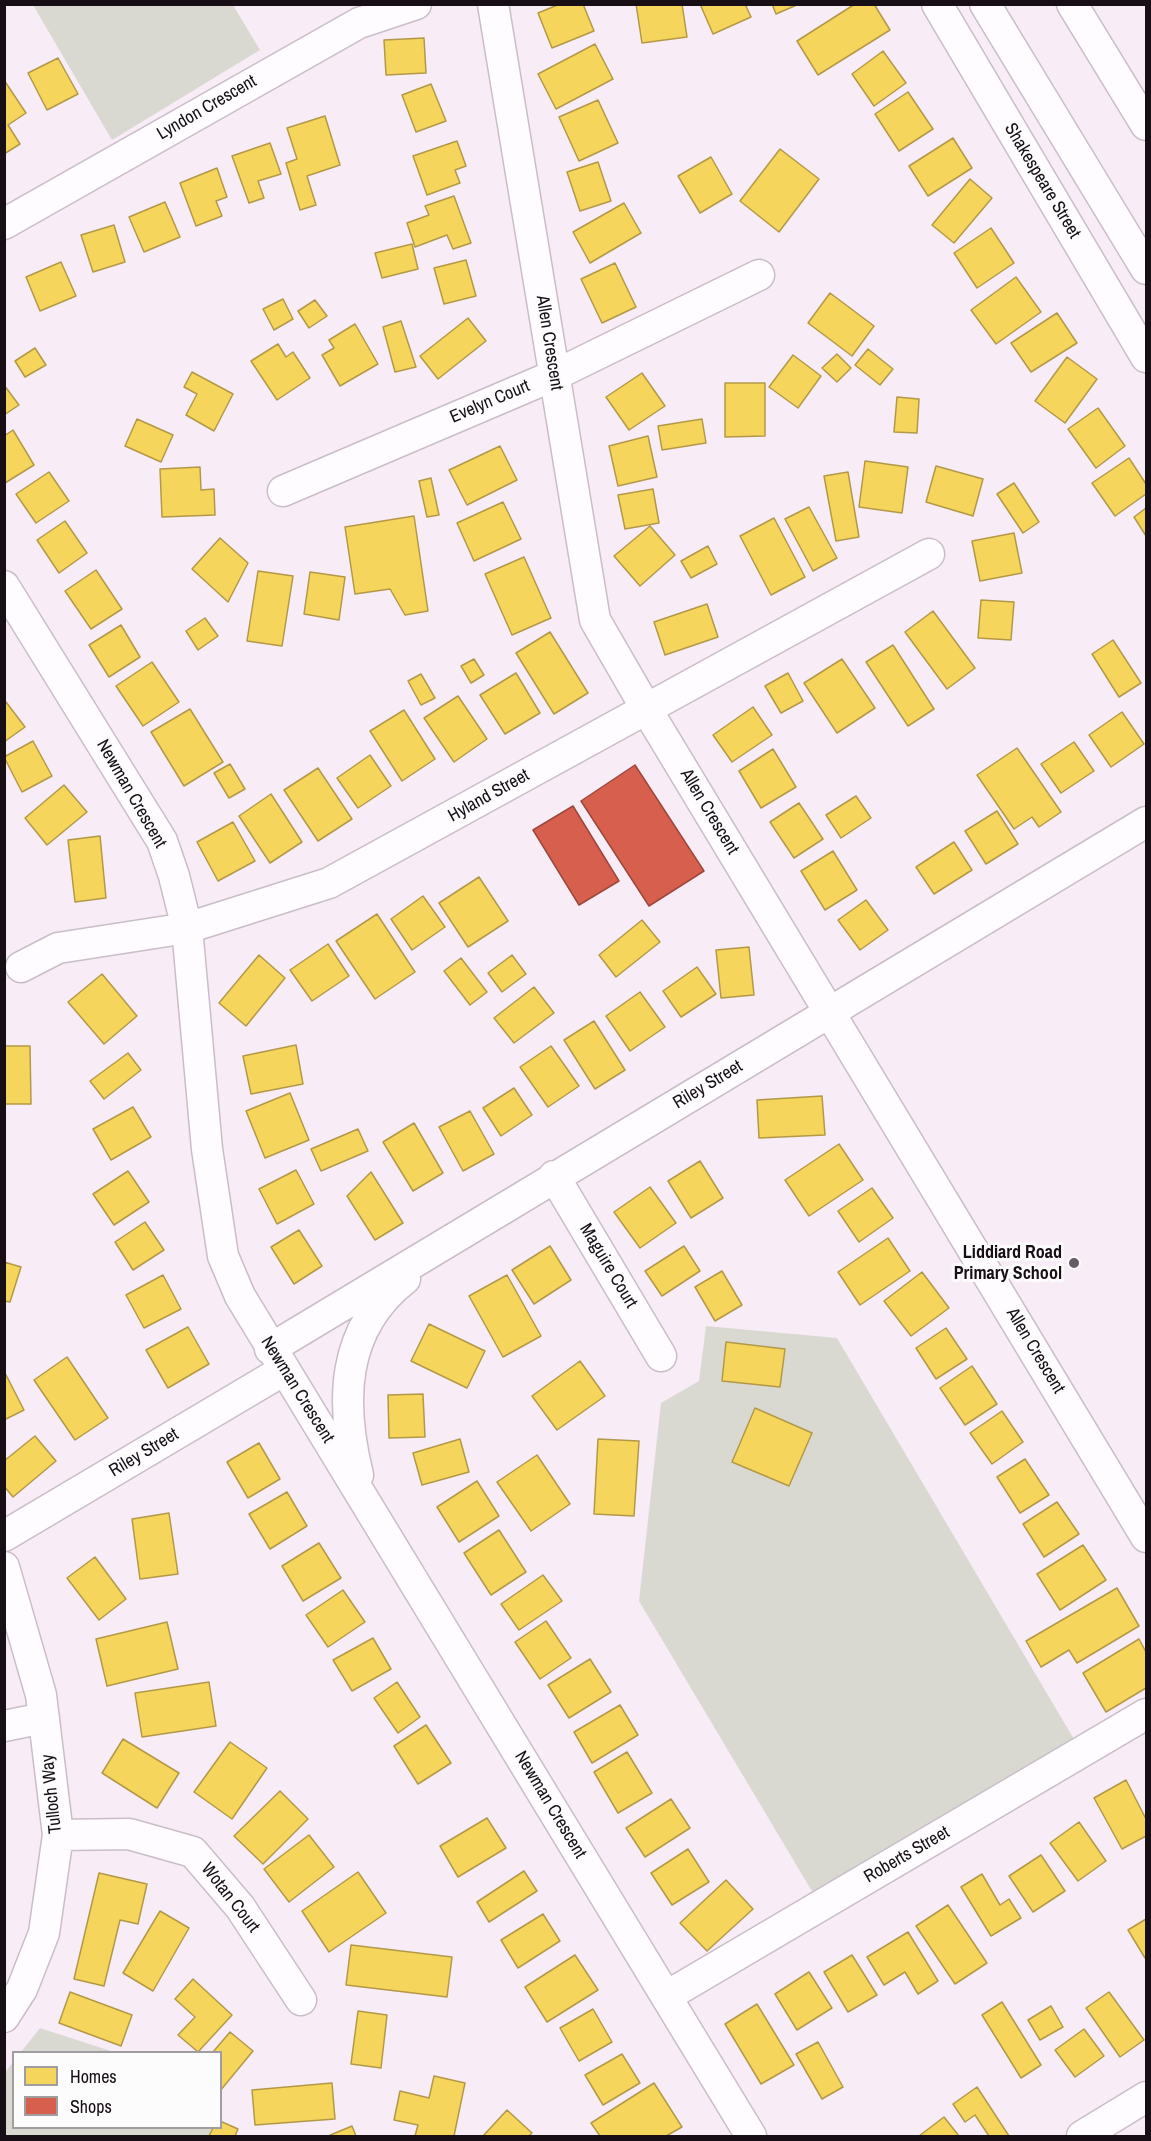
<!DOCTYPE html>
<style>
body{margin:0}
#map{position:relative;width:1151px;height:2141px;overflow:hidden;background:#f8ecf7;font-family:"Archivo Narrow",sans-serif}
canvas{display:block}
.frame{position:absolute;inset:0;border:6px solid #170e16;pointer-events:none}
.legend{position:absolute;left:12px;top:2051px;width:210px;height:78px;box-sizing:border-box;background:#fcfcfc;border:2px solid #a09da0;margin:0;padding:8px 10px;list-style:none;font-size:18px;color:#170e16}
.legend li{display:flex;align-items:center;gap:12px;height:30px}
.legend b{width:30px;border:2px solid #a09da0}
</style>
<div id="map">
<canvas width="1151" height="2141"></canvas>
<div class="frame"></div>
<ul class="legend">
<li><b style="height:16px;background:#f6d55c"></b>Homes</li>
<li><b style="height:16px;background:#d6604d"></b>Shops</li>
</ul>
</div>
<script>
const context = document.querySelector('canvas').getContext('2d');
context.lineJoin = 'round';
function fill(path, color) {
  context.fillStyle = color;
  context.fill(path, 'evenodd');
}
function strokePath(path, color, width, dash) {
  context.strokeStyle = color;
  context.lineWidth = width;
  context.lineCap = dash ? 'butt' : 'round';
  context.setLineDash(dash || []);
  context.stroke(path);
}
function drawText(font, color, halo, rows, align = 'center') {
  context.font = font + ' "Archivo Narrow",sans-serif';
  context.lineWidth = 6;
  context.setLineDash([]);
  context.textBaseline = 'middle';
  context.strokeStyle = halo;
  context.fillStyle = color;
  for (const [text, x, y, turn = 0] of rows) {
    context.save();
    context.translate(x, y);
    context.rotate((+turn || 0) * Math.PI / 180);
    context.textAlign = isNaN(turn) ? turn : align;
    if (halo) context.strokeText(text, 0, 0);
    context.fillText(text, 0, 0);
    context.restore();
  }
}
fill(new Path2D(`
 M 33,5 L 233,5 L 260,50 L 112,140 Z
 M 706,1326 L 837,1338 L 1075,1741 L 813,1893 L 639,1601 L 661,1403 L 699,1381 Z
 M 40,2028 L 114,2052 L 21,2052 Z
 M 13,2062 L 14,2128 L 210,2128 L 216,2136 L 5,2136 L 4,2074 Z`), '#d9d9d2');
const homes = new Path2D(`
 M 560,4 L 583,4 L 594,31 L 552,48 L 538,13 Z
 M 636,4 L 682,4 L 687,37 L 642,43 Z
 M 700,4 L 745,4 L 751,17 L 713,34 Z
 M 772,4 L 799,4 L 776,14 Z
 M 855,4 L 874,4 L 890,30 L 818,75 L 797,41 Z
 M 424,38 L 426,73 L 386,75 L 384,40 Z
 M 595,44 L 613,79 L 556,109 L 538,74 Z
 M 883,51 L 906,83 L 874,106 L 852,74 Z
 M 58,58 L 78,94 L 47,110 L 28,73 Z
 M 4,80 L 26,113 L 8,125 L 20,144 L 4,154 Z
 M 431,84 L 446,121 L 416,132 L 402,95 Z
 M 908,92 L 933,129 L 899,151 L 875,114 Z
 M 598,100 L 618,143 L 579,161 L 559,117 Z
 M 325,116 L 340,165 L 307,176 L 316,205 L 300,210 L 286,163 L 297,159 L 287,128 Z
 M 953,138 L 972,168 L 928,196 L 909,166 Z
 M 457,141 L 466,166 L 455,170 L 460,183 L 427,195 L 413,156 Z
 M 270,143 L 281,174 L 258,181 L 264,198 L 249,203 L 232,156 Z
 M 780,149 L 819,179 L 779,232 L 740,201 Z
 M 711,157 L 732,194 L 700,213 L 678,176 Z
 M 598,162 L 611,201 L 580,211 L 567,172 Z
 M 217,168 L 227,197 L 216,201 L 222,216 L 196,226 L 180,183 Z
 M 970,179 L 992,198 L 954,243 L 932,225 Z
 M 454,196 L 471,243 L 453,249 L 447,235 L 415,247 L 407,223 L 429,215 L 425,206 Z
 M 165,202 L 180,237 L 144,252 L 129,217 Z
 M 624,203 L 641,233 L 590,263 L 573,232 Z
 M 114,225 L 125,262 L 93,272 L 81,235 Z
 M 991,228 L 1014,263 L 977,288 L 954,253 Z
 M 412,244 L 418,269 L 382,278 L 375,253 Z
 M 466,260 L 476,296 L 444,304 L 434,268 Z
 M 61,262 L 76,296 L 40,311 L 26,277 Z
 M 615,263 L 636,307 L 602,323 L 581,279 Z
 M 1016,277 L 1041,312 L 996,344 L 971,310 Z
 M 830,293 L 874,326 L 852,356 L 808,323 Z
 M 283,299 L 293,319 L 274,330 L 263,309 Z
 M 315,300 L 327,316 L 309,328 L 298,311 Z
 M 1057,313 L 1077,343 L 1031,372 L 1011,343 Z
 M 468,318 L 486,341 L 438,379 L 420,356 Z
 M 401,321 L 416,367 L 395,372 L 383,327 Z
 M 355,324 L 378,364 L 340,386 L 322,355 L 334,348 L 329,340 Z
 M 278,344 L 286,357 L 293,352 L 310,378 L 277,400 L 251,361 Z
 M 35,348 L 46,365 L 25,377 L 15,361 Z
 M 868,349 L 893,369 L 880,385 L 855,365 Z
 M 837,354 L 851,368 L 837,382 L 822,368 Z
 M 793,355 L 821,376 L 798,408 L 769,387 Z
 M 1067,357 L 1097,379 L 1065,423 L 1035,401 Z
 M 192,372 L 233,394 L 214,431 L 186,415 L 197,394 L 184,387 Z
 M 642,373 L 665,406 L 629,430 L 606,397 Z
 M 725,383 L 765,383 L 765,436 L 725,437 Z
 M 4,385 L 19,405 L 4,415 Z
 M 897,397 L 919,399 L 917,433 L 894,432 Z
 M 1098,408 L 1125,446 L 1096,468 L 1068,429 Z
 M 137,419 L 173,435 L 161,462 L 125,446 Z
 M 702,419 L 706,443 L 662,450 L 658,426 Z
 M 13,430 L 34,465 L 5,483 L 4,436 Z
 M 648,436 L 657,477 L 618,486 L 609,446 Z
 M 500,446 L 517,480 L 467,505 L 449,470 Z
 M 1129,458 L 1146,484 L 1146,494 L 1115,516 L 1092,483 Z
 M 865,461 L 908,467 L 902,513 L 859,507 Z
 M 936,466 L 983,479 L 973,516 L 926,502 Z
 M 200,467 L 201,490 L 214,489 L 215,515 L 162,517 L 160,469 Z
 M 49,472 L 69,501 L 36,523 L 16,494 Z
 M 848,472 L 859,537 L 836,541 L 824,476 Z
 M 431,478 L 439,515 L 427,517 L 419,481 Z
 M 1014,483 L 1039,522 L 1023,533 L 997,494 Z
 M 653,489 L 659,523 L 625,529 L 618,495 Z
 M 503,502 L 521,539 L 474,561 L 457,523 Z
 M 809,507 L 837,558 L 813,571 L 785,519 Z
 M 1146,508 L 1146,536 L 1134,517 Z
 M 414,516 L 428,611 L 405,615 L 390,589 L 355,594 L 345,527 Z
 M 774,518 L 805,577 L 771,595 L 740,536 Z
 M 65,521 L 87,553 L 59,573 L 37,540 Z
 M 650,526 L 675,555 L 640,586 L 614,556 Z
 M 1014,533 L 1022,573 L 980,581 L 972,541 Z
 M 220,538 L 248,563 L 228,602 L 192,569 Z
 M 708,546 L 717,564 L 691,578 L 681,561 Z
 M 524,557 L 551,618 L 512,635 L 485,574 Z
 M 96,570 L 122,609 L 91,629 L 65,591 Z
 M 258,571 L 293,576 L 282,646 L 247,641 Z
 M 310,572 L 345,577 L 339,620 L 304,614 Z
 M 981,600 L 1014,602 L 1011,640 L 978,638 Z
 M 707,604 L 718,637 L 665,655 L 654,622 Z
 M 933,611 L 975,668 L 947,689 L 905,632 Z
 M 205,618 L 218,636 L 198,650 L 186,631 Z
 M 121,625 L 140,657 L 109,677 L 89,645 Z
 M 550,632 L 588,693 L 554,714 L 516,653 Z
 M 1113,640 L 1141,683 L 1119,697 L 1092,654 Z
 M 893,645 L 934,709 L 908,726 L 866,662 Z
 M 474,659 L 484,675 L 471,683 L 461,666 Z
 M 842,659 L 875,708 L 837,733 L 804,683 Z
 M 152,662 L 179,702 L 143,726 L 116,686 Z
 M 516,673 L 540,713 L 505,734 L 480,695 Z
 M 788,673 L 803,701 L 781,713 L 765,686 Z
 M 421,674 L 435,698 L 421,705 L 408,681 Z
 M 458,696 L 487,739 L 454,762 L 424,718 Z
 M 6,702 L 25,727 L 4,742 L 4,704 Z
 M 753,707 L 772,735 L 732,762 L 713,735 Z
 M 190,709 L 223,762 L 184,786 L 151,732 Z
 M 404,710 L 435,759 L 402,781 L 370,731 Z
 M 1122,712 L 1144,744 L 1111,767 L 1089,735 Z
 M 33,741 L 52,776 L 22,792 L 4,757 Z
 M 1074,742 L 1094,771 L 1061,793 L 1041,764 Z
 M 1017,748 L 1061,812 L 1039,827 L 1032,817 L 1014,829 L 977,775 Z
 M 773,749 L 796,787 L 761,808 L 739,771 Z
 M 370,755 L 391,786 L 358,808 L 337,778 Z
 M 230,764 L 245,789 L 229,798 L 214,773 Z
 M 318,768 L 352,819 L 318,841 L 284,790 Z
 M 64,785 L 87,812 L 47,845 L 25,818 Z
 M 271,794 L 302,842 L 270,863 L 239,816 Z
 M 856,796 L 871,818 L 841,838 L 826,815 Z
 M 799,803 L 823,839 L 794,858 L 770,822 Z
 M 997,811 L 1018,844 L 986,864 L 965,831 Z
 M 233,822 L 255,861 L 218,881 L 197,842 Z
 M 100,836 L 106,898 L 75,902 L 68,840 Z
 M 954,842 L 972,870 L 934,894 L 916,867 Z
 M 833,851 L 857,890 L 825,910 L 801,871 Z
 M 479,877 L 508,921 L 468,947 L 439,903 Z
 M 423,896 L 445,927 L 412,950 L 391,919 Z
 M 866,900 L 888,930 L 860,950 L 838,920 Z
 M 377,914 L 415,972 L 375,999 L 336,941 Z
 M 642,920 L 660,942 L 616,977 L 599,955 Z
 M 328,944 L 349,976 L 312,1001 L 290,970 Z
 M 749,947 L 754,995 L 721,998 L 716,950 Z
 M 259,955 L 285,978 L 246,1026 L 219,1003 Z
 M 512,955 L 526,974 L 502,992 L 488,973 Z
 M 461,958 L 487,992 L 470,1005 L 444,971 Z
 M 697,967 L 716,994 L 681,1017 L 663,991 Z
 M 102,974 L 137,1016 L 104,1044 L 68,1002 Z
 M 534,987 L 554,1013 L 514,1043 L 494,1018 Z
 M 640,992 L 665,1027 L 630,1051 L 606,1016 Z
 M 594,1021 L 625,1070 L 595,1089 L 564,1040 Z
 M 296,1045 L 303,1084 L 251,1094 L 243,1056 Z
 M 4,1046 L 30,1046 L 31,1104 L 4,1104 Z
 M 551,1046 L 579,1086 L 548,1107 L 520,1067 Z
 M 128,1053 L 141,1070 L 104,1099 L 90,1081 Z
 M 514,1088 L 532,1115 L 501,1136 L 483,1108 Z
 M 290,1093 L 309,1140 L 265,1158 L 246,1111 Z
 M 822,1096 L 825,1135 L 759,1138 L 757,1100 Z
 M 133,1107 L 151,1137 L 111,1160 L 93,1129 Z
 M 470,1111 L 494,1154 L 463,1171 L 439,1127 Z
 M 414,1123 L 443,1173 L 413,1191 L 383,1142 Z
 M 358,1129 L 368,1151 L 321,1171 L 311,1149 Z
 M 839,1144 L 863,1180 L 809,1216 L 785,1180 Z
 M 700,1161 L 723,1198 L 691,1218 L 668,1181 Z
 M 296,1170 L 314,1204 L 277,1224 L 259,1189 Z
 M 128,1171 L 149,1202 L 114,1225 L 93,1194 Z
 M 371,1172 L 403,1223 L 375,1240 L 347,1196 Z
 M 650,1187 L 676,1223 L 640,1248 L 614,1212 Z
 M 872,1188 L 893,1218 L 859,1242 L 838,1211 Z
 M 145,1222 L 164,1250 L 133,1270 L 115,1242 Z
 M 299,1230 L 322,1266 L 294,1284 L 271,1247 Z
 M 888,1238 L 910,1271 L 860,1305 L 838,1272 Z
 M 550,1246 L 571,1280 L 534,1304 L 512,1270 Z
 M 684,1246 L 700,1271 L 662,1296 L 645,1271 Z
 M 4,1262 L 21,1267 L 10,1302 L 4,1301 Z
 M 722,1271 L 742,1305 L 715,1321 L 695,1287 Z
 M 922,1272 L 949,1308 L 911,1336 L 884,1301 Z
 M 163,1275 L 181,1309 L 144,1328 L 126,1295 Z
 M 507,1275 L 541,1336 L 503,1357 L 469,1296 Z
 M 429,1324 L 485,1351 L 467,1388 L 411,1361 Z
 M 188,1327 L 209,1364 L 168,1388 L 146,1350 Z
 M 946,1328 L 967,1359 L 936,1379 L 916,1348 Z
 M 726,1342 L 785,1349 L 780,1387 L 722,1381 Z
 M 67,1357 L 108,1418 L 75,1440 L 34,1380 Z
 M 580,1361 L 605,1396 L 557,1430 L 532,1396 Z
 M 972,1366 L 997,1404 L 965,1425 L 940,1388 Z
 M 4,1371 L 24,1410 L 4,1420 Z
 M 423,1394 L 425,1437 L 389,1438 L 388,1395 Z
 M 755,1408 L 812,1433 L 789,1486 L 732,1462 Z
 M 1002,1411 L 1023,1442 L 992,1464 L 970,1433 Z
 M 35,1436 L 56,1461 L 13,1497 L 4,1486 L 4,1461 Z
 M 460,1439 L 469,1472 L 422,1485 L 413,1453 Z
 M 598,1439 L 639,1441 L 634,1516 L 594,1514 Z
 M 259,1443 L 280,1479 L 248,1498 L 227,1462 Z
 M 537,1455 L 570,1504 L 531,1531 L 497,1482 Z
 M 1025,1459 L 1049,1495 L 1020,1513 L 997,1477 Z
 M 477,1481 L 499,1516 L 459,1542 L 437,1507 Z
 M 287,1492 L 307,1526 L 270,1549 L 249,1514 Z
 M 1057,1502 L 1079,1534 L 1044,1557 L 1023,1524 Z
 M 169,1513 L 178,1574 L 140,1579 L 132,1519 Z
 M 499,1530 L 526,1572 L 491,1595 L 464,1553 Z
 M 319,1543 L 341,1578 L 303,1601 L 282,1566 Z
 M 1083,1545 L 1106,1580 L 1060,1610 L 1037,1574 Z
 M 95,1557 L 126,1599 L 99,1620 L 67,1578 Z
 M 543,1575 L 562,1601 L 519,1630 L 501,1604 Z
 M 1117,1588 L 1139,1626 L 1077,1663 L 1069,1650 L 1041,1667 L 1026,1641 Z
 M 343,1590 L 365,1622 L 328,1647 L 306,1615 Z
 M 546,1621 L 571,1658 L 540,1679 L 515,1642 Z
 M 167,1622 L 178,1669 L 107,1686 L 96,1639 Z
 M 373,1638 L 391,1669 L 352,1691 L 333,1660 Z
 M 1139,1639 L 1146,1652 L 1146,1688 L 1106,1712 L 1083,1673 Z
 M 590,1659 L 611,1692 L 569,1718 L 548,1685 Z
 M 209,1682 L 216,1726 L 142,1737 L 135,1693 Z
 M 397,1682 L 420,1717 L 398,1733 L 374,1698 Z
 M 620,1705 L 638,1735 L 592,1763 L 574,1732 Z
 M 426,1725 L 451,1763 L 418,1784 L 394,1746 Z
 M 123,1739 L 179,1773 L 157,1808 L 102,1773 Z
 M 230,1742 L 267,1768 L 232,1819 L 194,1792 Z
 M 627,1752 L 652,1793 L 618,1813 L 594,1772 Z
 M 1126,1780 L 1146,1819 L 1146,1836 L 1122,1849 L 1094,1798 Z
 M 280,1791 L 308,1819 L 263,1864 L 234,1836 Z
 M 671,1799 L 690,1828 L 645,1857 L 626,1828 Z
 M 487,1818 L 506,1848 L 458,1877 L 440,1846 Z
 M 1079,1822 L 1106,1861 L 1078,1881 L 1050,1843 Z
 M 309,1835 L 334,1867 L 289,1902 L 264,1869 Z
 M 688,1849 L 709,1882 L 672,1905 L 651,1873 Z
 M 1041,1855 L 1065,1891 L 1033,1912 L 1009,1876 Z
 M 524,1871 L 537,1891 L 489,1922 L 477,1902 Z
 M 358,1872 L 386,1913 L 329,1952 L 302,1911 Z
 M 99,1873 L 147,1884 L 138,1924 L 120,1920 L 104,1986 L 74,1979 Z
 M 982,1874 L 1000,1905 L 1009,1899 L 1021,1918 L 991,1936 L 961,1887 Z
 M 726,1880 L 753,1909 L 707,1951 L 680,1923 Z
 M 948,1905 L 987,1963 L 955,1984 L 916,1926 Z
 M 160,1911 L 189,1928 L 153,1991 L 123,1973 Z
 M 543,1914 L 560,1941 L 518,1968 L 501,1940 Z
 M 1146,1919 L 1146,1957 L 1145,1958 L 1128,1930 Z
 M 908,1932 L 938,1981 L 918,1994 L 905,1972 L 884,1985 L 867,1957 Z
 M 351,1945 L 452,1957 L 447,1997 L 346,1985 Z
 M 575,1955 L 598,1990 L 547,2022 L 525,1987 Z
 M 852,1955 L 877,1995 L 848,2012 L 824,1972 Z
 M 809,1972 L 832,2008 L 797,2030 L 775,1994 Z
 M 193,1979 L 232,2015 L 198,2052 L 178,2035 L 195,2017 L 175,1999 Z
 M 70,1992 L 132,2015 L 121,2046 L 59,2023 Z
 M 1109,1992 L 1144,2040 L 1120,2057 L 1086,2008 Z
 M 1002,2002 L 1041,2065 L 1021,2078 L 982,2015 Z
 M 757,2004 L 794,2065 L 761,2084 L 725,2024 Z
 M 1051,2006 L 1063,2027 L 1040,2040 L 1028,2020 Z
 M 593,2009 L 612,2042 L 579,2061 L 560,2028 Z
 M 358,2011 L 387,2015 L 381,2068 L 351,2064 Z
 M 1084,2029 L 1104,2056 L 1075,2077 L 1055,2050 Z
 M 230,2032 L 253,2051 L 220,2091 L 220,2052 L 213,2052 Z
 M 818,2042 L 843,2087 L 822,2099 L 796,2054 Z
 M 622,2054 L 640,2083 L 603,2105 L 585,2075 Z
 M 434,2076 L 465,2083 L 454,2136 L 415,2136 L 418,2125 L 394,2120 L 400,2091 L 429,2098 Z
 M 332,2083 L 335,2119 L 255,2125 L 252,2090 Z
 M 654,2083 L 682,2127 L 666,2136 L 600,2136 L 591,2123 Z
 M 977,2087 L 1009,2136 L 989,2136 L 975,2115 L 965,2122 L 953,2104 Z
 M 507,2110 L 532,2133 L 529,2136 L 483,2136 Z
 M 944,2117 L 959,2136 L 919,2136 Z
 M 220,2121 L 238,2129 L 235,2136 L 209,2136 L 213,2128 L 220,2128 Z
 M 352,2126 L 356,2136 L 328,2136 Z`);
fill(homes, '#f6d55c');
strokePath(homes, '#b39947', 1.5);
const shops = new Path2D(`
 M 635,765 L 704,871 L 649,906 L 581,801 Z
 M 573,806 L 619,881 L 579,905 L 533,830 Z`);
fill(shops, '#d6604d');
strokePath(shops, '#9d473c', 1.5);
const minor = new Path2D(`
 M 493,4 L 595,620 L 647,710 L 1146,1537
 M 937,4 L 1146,357
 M 985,4 L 1146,269
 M 1072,4 L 1146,125
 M 4,224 L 359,23 L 416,4
 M 283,491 L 555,375 L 759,275
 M 4,586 L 162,841 L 174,876 L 187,928 L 207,1149 L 223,1256 L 240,1296 L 751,2136
 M 21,967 L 58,948 L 187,928 L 329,883 L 929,554
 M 554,1176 L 661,1356
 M 270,1349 L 1146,822
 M 358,1475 C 340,1402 341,1329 405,1279
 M 4,1536 L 284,1370
 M 4,1567 L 41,1695 L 58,1835 L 44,1933 L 22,1989 L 4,2017
 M 4,1726 L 44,1718
 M 58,1835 L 129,1834 L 193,1852 L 240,1907 L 301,2000
 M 667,1996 L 1146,1714
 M 1082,2136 L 1146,2097`);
strokePath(minor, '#c9bec8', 33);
strokePath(minor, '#fefcfe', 30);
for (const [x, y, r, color] of [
 [1074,1263,6,"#665c65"]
]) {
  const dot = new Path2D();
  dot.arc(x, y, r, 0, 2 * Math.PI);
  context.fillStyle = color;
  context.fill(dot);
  strokePath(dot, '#fcfcfc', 2);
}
drawText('18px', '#170e16', '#fcfcfc', [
 ["Lyndon Crescent",207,108,-30],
 ["Shakespeare Street",1042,181,59],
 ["Allen Crescent",549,343,81],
 ["Evelyn Court",490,402,-23],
 ["Newman Crescent",131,794,60],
 ["Hyland Street",489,796,-29],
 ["Allen Crescent",709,812,59],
 ["Riley Street",708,1085,-31],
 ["Maguire Court",608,1266,59],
 ["Allen Crescent",1035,1351,59],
 ["Newman Crescent",297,1390,58],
 ["Riley Street",144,1453,-31],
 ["Tulloch Way",52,1794,-96],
 ["Newman Crescent",550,1805,59],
 ["Roberts Street",907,1855,-30],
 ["Wotan Court",230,1898,52]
]);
drawText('bold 18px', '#170e16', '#fcfcfc', [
 ["Liddiard Road",1062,1253],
 ["Primary School",1062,1274]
], 'right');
</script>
